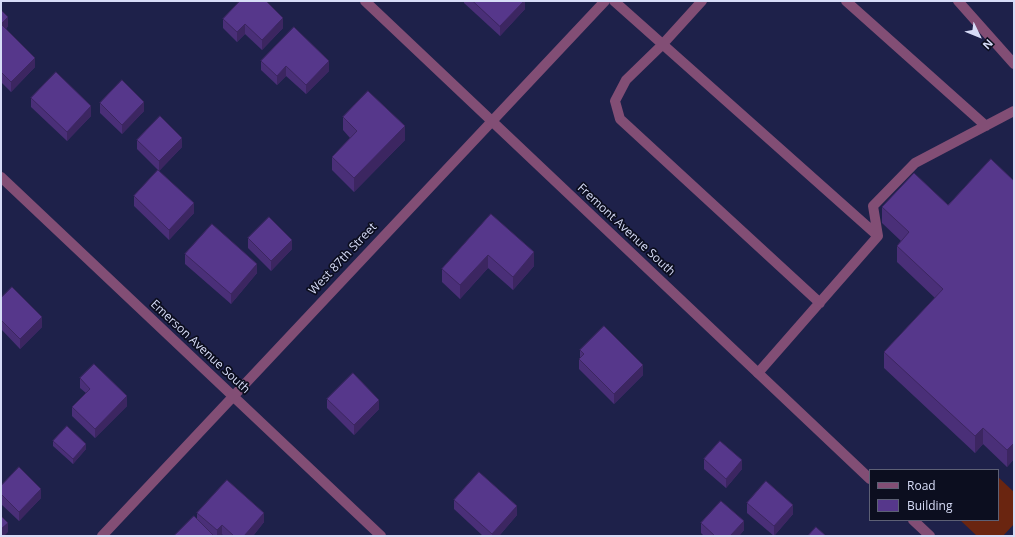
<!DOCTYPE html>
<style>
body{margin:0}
#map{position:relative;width:1015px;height:537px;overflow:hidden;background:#1e214a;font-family:"Open Sans",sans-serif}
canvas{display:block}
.frame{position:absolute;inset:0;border:2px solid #d7dcf7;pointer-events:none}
.legend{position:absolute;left:869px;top:469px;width:130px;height:52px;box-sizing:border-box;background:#0c0e1f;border:1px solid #5d6075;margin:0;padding:5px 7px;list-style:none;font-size:12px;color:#d7dcf7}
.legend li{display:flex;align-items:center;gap:8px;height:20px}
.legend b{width:20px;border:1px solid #5d6075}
.north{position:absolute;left:959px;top:16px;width:40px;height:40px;-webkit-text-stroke:3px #0c0e1f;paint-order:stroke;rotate:133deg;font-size:11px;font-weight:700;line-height:16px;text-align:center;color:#d7dcf7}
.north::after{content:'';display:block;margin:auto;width:14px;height:18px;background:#d7dcf7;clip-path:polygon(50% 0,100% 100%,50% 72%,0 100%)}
</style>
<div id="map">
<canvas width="1015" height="537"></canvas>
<div class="frame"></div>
<ul class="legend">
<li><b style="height:5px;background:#824e75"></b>Road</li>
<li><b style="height:11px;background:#56378b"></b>Building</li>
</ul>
<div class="north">N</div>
</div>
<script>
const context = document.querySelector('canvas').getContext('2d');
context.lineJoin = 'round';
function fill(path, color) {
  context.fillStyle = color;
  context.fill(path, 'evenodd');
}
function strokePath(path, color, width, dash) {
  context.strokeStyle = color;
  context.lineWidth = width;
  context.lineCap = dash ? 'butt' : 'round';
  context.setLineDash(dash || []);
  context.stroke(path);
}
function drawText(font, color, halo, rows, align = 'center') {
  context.font = font + ' "Open Sans",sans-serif';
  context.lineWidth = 3.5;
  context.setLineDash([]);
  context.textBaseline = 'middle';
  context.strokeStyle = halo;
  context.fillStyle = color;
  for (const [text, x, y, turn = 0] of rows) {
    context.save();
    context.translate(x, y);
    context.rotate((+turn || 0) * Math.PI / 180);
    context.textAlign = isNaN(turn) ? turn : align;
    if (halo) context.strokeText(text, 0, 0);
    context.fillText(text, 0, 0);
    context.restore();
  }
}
fill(new Path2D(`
 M 998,477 L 1014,492 L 1014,524 L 1003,536 L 977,536 L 960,520 L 998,520 Z`), '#6a2510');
strokePath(new Path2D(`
 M 614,1 L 878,236
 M 702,1 L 662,45 L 626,80 L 615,101 L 620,119 L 820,303
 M 846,1 L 986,126
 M 958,1 L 1014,64
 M 758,373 L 878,236 L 873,206 L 915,163 L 1014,111`), '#824e75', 10);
strokePath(new Path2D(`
 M 365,1 L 870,479
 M 1,177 L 381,536
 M 913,520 L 930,536
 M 102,536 L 605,1`), '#824e75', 10);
fill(new Path2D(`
 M 464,1 L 525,1 L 525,9 L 500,36 L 464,3 Z
 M 1,10 L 8,26 L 6,29 L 35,67 L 11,92 L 1,82 Z
 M 223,19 L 283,28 L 262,50 L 245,34 L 237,42 L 223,28 Z
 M 261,61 L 329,71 L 306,94 L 286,76 L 277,85 L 261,70 Z
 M 31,98 L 91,116 L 67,141 L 31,107 Z
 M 100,103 L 144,111 L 122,134 L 100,113 Z
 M 343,117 L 405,140 L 354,192 L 332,170 L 332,157 L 350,138 L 343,130 Z
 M 137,140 L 182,147 L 159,171 L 194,213 L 169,240 L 134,206 L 134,196 L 158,170 L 137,149 Z
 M 1014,181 L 1014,459 L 1007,467 L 983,444 L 975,453 L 884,368 L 884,352 L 935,298 L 897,262 L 897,246 L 901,241 L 882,223 L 882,207 L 948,205 Z
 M 491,214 L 534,266 L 513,290 L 488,268 L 460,299 L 442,282 L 442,269 Z
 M 248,238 L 292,249 L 271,271 L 248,248 Z
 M 185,254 L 257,273 L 231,304 L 185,264 Z
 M 1,298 L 42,327 L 20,349 L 1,329 Z
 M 580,350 L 643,375 L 614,404 L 579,369 L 579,359 L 580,358 Z
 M 80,378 L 127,406 L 95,438 L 72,416 L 72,407 L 86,393 L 80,388 Z
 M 327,399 L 379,409 L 354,435 L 327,408 Z
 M 53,441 L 86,449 L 73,464 L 53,446 Z
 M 704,459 L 742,469 L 726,488 L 704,469 Z
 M 1,486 L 41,498 L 19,521 L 1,504 Z
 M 454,500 L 517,515 L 499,536 L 483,536 L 454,509 Z
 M 747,503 L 793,514 L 774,536 L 747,513 Z
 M 197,513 L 264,522 L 253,536 L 223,536 L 222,534 L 220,536 L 174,536 L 197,520 Z
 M 701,523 L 744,530 L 739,536 L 704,536 L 701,533 Z`), '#4a2f78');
fill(new Path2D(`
 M 524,1 L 525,1 L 525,9 L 500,36 L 500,26 Z
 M 8,17 L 8,26 L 1,34 L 1,24 Z
 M 283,18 L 283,28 L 262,50 L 262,40 Z
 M 245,24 L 245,34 L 237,42 L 237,32 Z
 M 35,58 L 35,67 L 11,92 L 11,82 Z
 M 329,61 L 329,71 L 306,94 L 306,85 Z
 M 286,66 L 286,76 L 277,85 L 277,76 Z
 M 144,102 L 144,111 L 122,134 L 122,125 Z
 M 91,106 L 91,116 L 67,141 L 67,132 Z
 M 405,126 L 405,140 L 354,192 L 354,178 Z
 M 182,138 L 182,147 L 159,171 L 159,161 Z
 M 194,203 L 194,213 L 169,240 L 169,230 Z
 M 292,240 L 292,249 L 271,271 L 271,261 Z
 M 534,252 L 534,266 L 513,290 L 513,277 Z
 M 488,255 L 488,268 L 460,299 L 460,285 Z
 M 257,264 L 257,273 L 231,304 L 231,294 Z
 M 42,317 L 42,327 L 20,349 L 20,339 Z
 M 643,365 L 643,375 L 614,404 L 614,394 Z
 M 127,396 L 127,406 L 95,438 L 95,429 Z
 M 379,400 L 379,409 L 354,435 L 354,425 Z
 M 983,428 L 983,444 L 975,453 L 975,436 Z
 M 1014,443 L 1014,459 L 1007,467 L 1007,450 Z
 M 86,444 L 86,449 L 73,464 L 73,459 Z
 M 742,460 L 742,469 L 726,488 L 726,479 Z
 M 41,489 L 41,498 L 19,521 L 19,512 Z
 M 793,505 L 793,514 L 774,536 L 774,526 Z
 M 517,506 L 517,515 L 499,536 L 492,536 L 492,534 Z
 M 264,513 L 264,522 L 253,536 L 244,536 Z
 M 744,521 L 744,530 L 739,536 L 730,536 Z
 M 8,523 L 8,532 L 4,536 L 1,536 L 1,529 Z
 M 222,525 L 222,534 L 220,536 L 217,536 L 217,530 Z`), '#3c2661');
const building = new Path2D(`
 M 240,1 L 266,1 L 283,18 L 262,40 L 245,24 L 237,32 L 223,19 Z
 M 473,1 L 524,1 L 500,26 Z
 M 1,10 L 8,17 L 1,24 L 35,58 L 11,82 L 1,72 Z
 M 294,27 L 329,61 L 306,85 L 286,66 L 277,76 L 261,61 Z
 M 56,72 L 91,106 L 67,132 L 31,98 Z
 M 122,80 L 144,102 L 122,125 L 100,103 Z
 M 368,91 L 405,126 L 354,178 L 332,157 L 357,131 L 343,117 Z
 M 160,116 L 182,138 L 159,161 L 137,140 Z
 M 991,159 L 1014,181 L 1014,443 L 1007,450 L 983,428 L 975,436 L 884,352 L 943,289 L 897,246 L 909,232 L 882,207 L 914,173 L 948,205 Z
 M 158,170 L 194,203 L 169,230 L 134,196 Z
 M 491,214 L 534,252 L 513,277 L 488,255 L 460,285 L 442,269 Z
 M 269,217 L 292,240 L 271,261 L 248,238 Z
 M 212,224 L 257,264 L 231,294 L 185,254 Z
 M 12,287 L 42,317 L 20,339 L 1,320 L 1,298 Z
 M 604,326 L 643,365 L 614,394 L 579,359 L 584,354 L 580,350 Z
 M 94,364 L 127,396 L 95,429 L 72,407 L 90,389 L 80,378 Z
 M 353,373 L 379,400 L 354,425 L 327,399 Z
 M 67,426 L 86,444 L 73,459 L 53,441 Z
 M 720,441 L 742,460 L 726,479 L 704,459 Z
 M 19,467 L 41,489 L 19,512 L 1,494 L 1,486 Z
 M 479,472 L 517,506 L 492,534 L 454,500 Z
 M 227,480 L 264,513 L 244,536 L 234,536 L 222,525 L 217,530 L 197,513 Z
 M 766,481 L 793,505 L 774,526 L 747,503 Z
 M 721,501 L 744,521 L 730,536 L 715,536 L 701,523 Z
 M 1,516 L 8,523 L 1,529 Z
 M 194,516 L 214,536 L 174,536 Z
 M 816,527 L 826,536 L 808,536 Z`);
fill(building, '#56378b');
strokePath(building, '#3c2661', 1);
drawText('12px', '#d7dcf7', '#0c0e1f', [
 ["Fremont Avenue South",626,230,43],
 ["West 87th Street",343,259,-47],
 ["Emerson Avenue South",200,347,43]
]);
</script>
